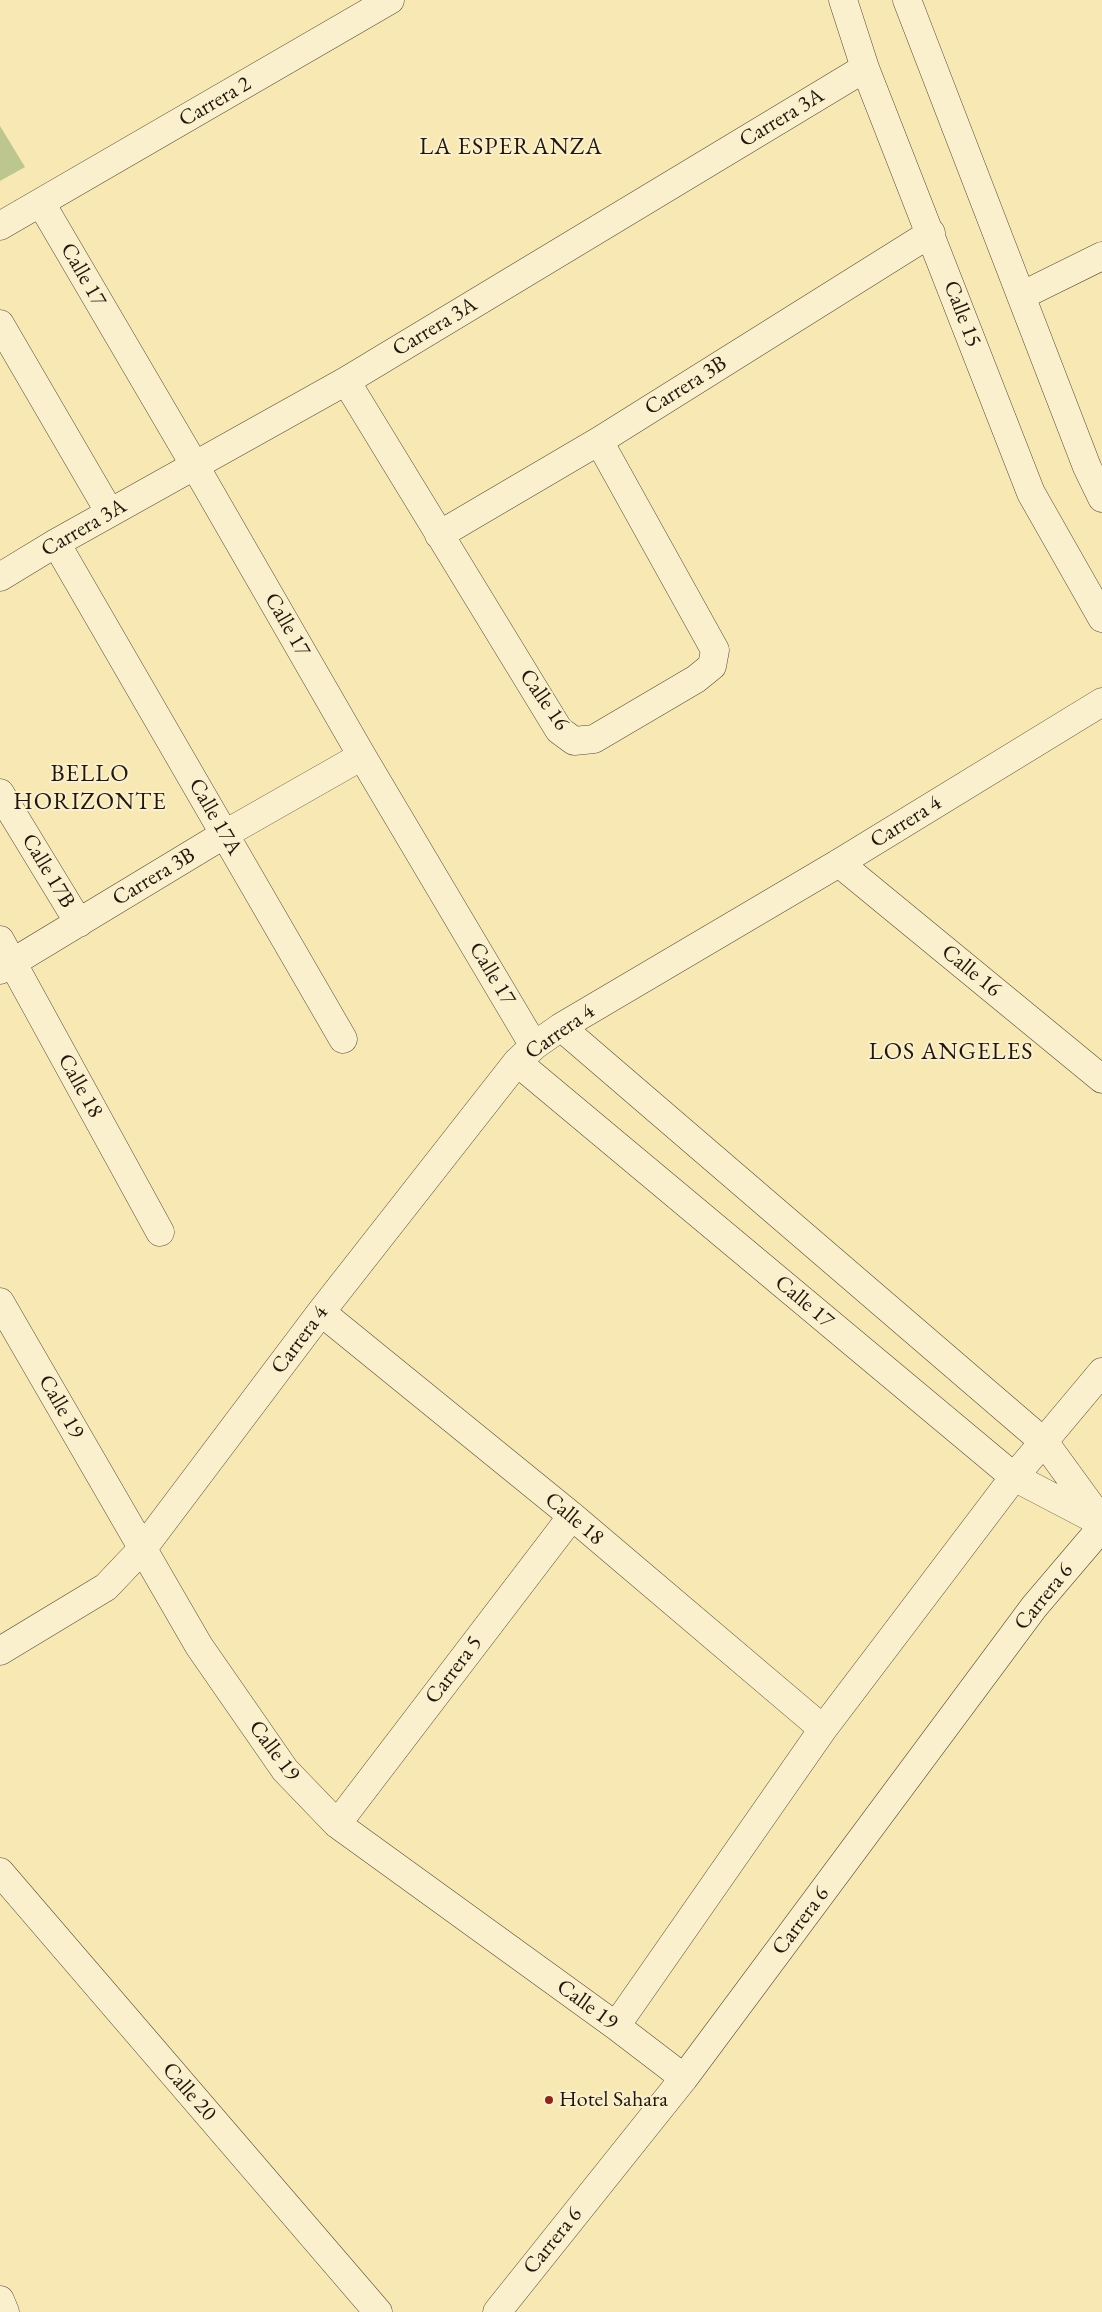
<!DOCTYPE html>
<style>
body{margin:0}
canvas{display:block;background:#f7e8b4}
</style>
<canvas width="1102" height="2312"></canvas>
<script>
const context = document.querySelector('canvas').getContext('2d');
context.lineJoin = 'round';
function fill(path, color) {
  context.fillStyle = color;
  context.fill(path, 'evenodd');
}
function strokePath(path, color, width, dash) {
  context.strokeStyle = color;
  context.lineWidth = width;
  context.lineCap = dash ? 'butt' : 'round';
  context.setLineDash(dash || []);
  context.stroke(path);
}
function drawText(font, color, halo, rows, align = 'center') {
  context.font = font + ' "EB Garamond",serif';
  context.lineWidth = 4;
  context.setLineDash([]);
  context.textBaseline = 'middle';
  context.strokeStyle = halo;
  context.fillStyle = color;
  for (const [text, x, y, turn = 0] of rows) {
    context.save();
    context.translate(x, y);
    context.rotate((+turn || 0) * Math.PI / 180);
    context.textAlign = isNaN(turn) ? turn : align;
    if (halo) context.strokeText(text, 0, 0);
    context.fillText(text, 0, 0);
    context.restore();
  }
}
fill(new Path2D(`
 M 0,126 L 25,167 L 0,181 Z`), '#bcc68e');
const minor = new Path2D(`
 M 843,0 L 865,68 L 1031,493 L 1102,618
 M 907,0 L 1087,467 L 1102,498
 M 41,203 L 195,466 L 362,756 L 534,1046
 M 0,226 L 390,0
 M 1021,296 L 1102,256
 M 0,324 L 110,513
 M 346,381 L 559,730 L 574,741 L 594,739 L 696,679 L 712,666 L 715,650 L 599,441
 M 439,535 L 599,441 L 931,233
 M 56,543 L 343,1039
 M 0,577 L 56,543 L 346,381 L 865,68
 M 0,793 L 79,923
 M 839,863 L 1102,1079
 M 0,940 L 160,1232
 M 0,970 L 225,834 L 362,756
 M 561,1027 L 1045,1443 L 1101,1520
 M 517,1062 L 1014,1477 L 1102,1523
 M 0,1302 L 199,1646 L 285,1770 L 337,1824 L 616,2026 L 684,2078
 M 321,1312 L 572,1516 L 823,1729
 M 0,1651 L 106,1587 L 144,1547 L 321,1312 L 517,1062 L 534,1046 L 561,1027 L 839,863 L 1102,702
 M 337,1824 L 572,1516
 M 0,1872 L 378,2312
 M 616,2026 L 823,1729 L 1014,1477 L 1102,1372
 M 0,2300 L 5,2312
 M 497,2312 L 684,2078 L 1034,1607 L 1102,1527`);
strokePath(minor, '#584b35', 29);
strokePath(minor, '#faf0ce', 28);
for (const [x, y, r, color] of [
 [549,2100,5,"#8f2418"]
]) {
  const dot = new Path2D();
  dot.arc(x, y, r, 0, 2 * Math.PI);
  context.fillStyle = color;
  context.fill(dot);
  strokePath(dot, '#faf0ce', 2);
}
drawText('22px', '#23170b', '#faf0ce', [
 ["Carrera 2",215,102,-30],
 ["Carrera 3A",782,118,-31],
 ["Calle 17",83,275,60],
 ["Calle 15",962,314,69],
 ["Carrera 3A",435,327,-31],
 ["Carrera 3B",686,386,-32],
 ["Carrera 3A",84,528,-30],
 ["Calle 17",287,625,60],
 ["Calle 16",544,700,55],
 ["Calle 17A",215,817,60],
 ["Carrera 4",906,822,-32],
 ["Calle 17B",48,871,59],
 ["Carrera 3B",154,877,-31],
 ["Calle 16",971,971,39],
 ["Calle 17",492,974,59],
 ["Carrera 4",560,1032,-35],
 ["Calle 18",80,1086,61],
 ["Calle 17",804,1302,40],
 ["Carrera 4",300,1340,-53],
 ["Calle 19",61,1407,60],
 ["Calle 18",574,1519,40],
 ["Carrera 6",1044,1597,-51],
 ["Carrera 5",454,1670,-53],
 ["Calle 19",274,1751,53],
 ["Carrera 6",801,1921,-53],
 ["Calle 19",587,2005,36],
 ["Calle 20",189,2092,49],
 ["Carrera 6",553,2241,-51]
]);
drawText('22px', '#23170b', '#faf0ce', [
 ["Hotel Sahara",559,2100]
], 'left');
context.letterSpacing = '1px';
drawText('24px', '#23170b', '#faf0ce', [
 ["LA ESPERANZA",511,147],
 ["BELLO",90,774],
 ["HORIZONTE",90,802],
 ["LOS ANGELES",951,1052]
]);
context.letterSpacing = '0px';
</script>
